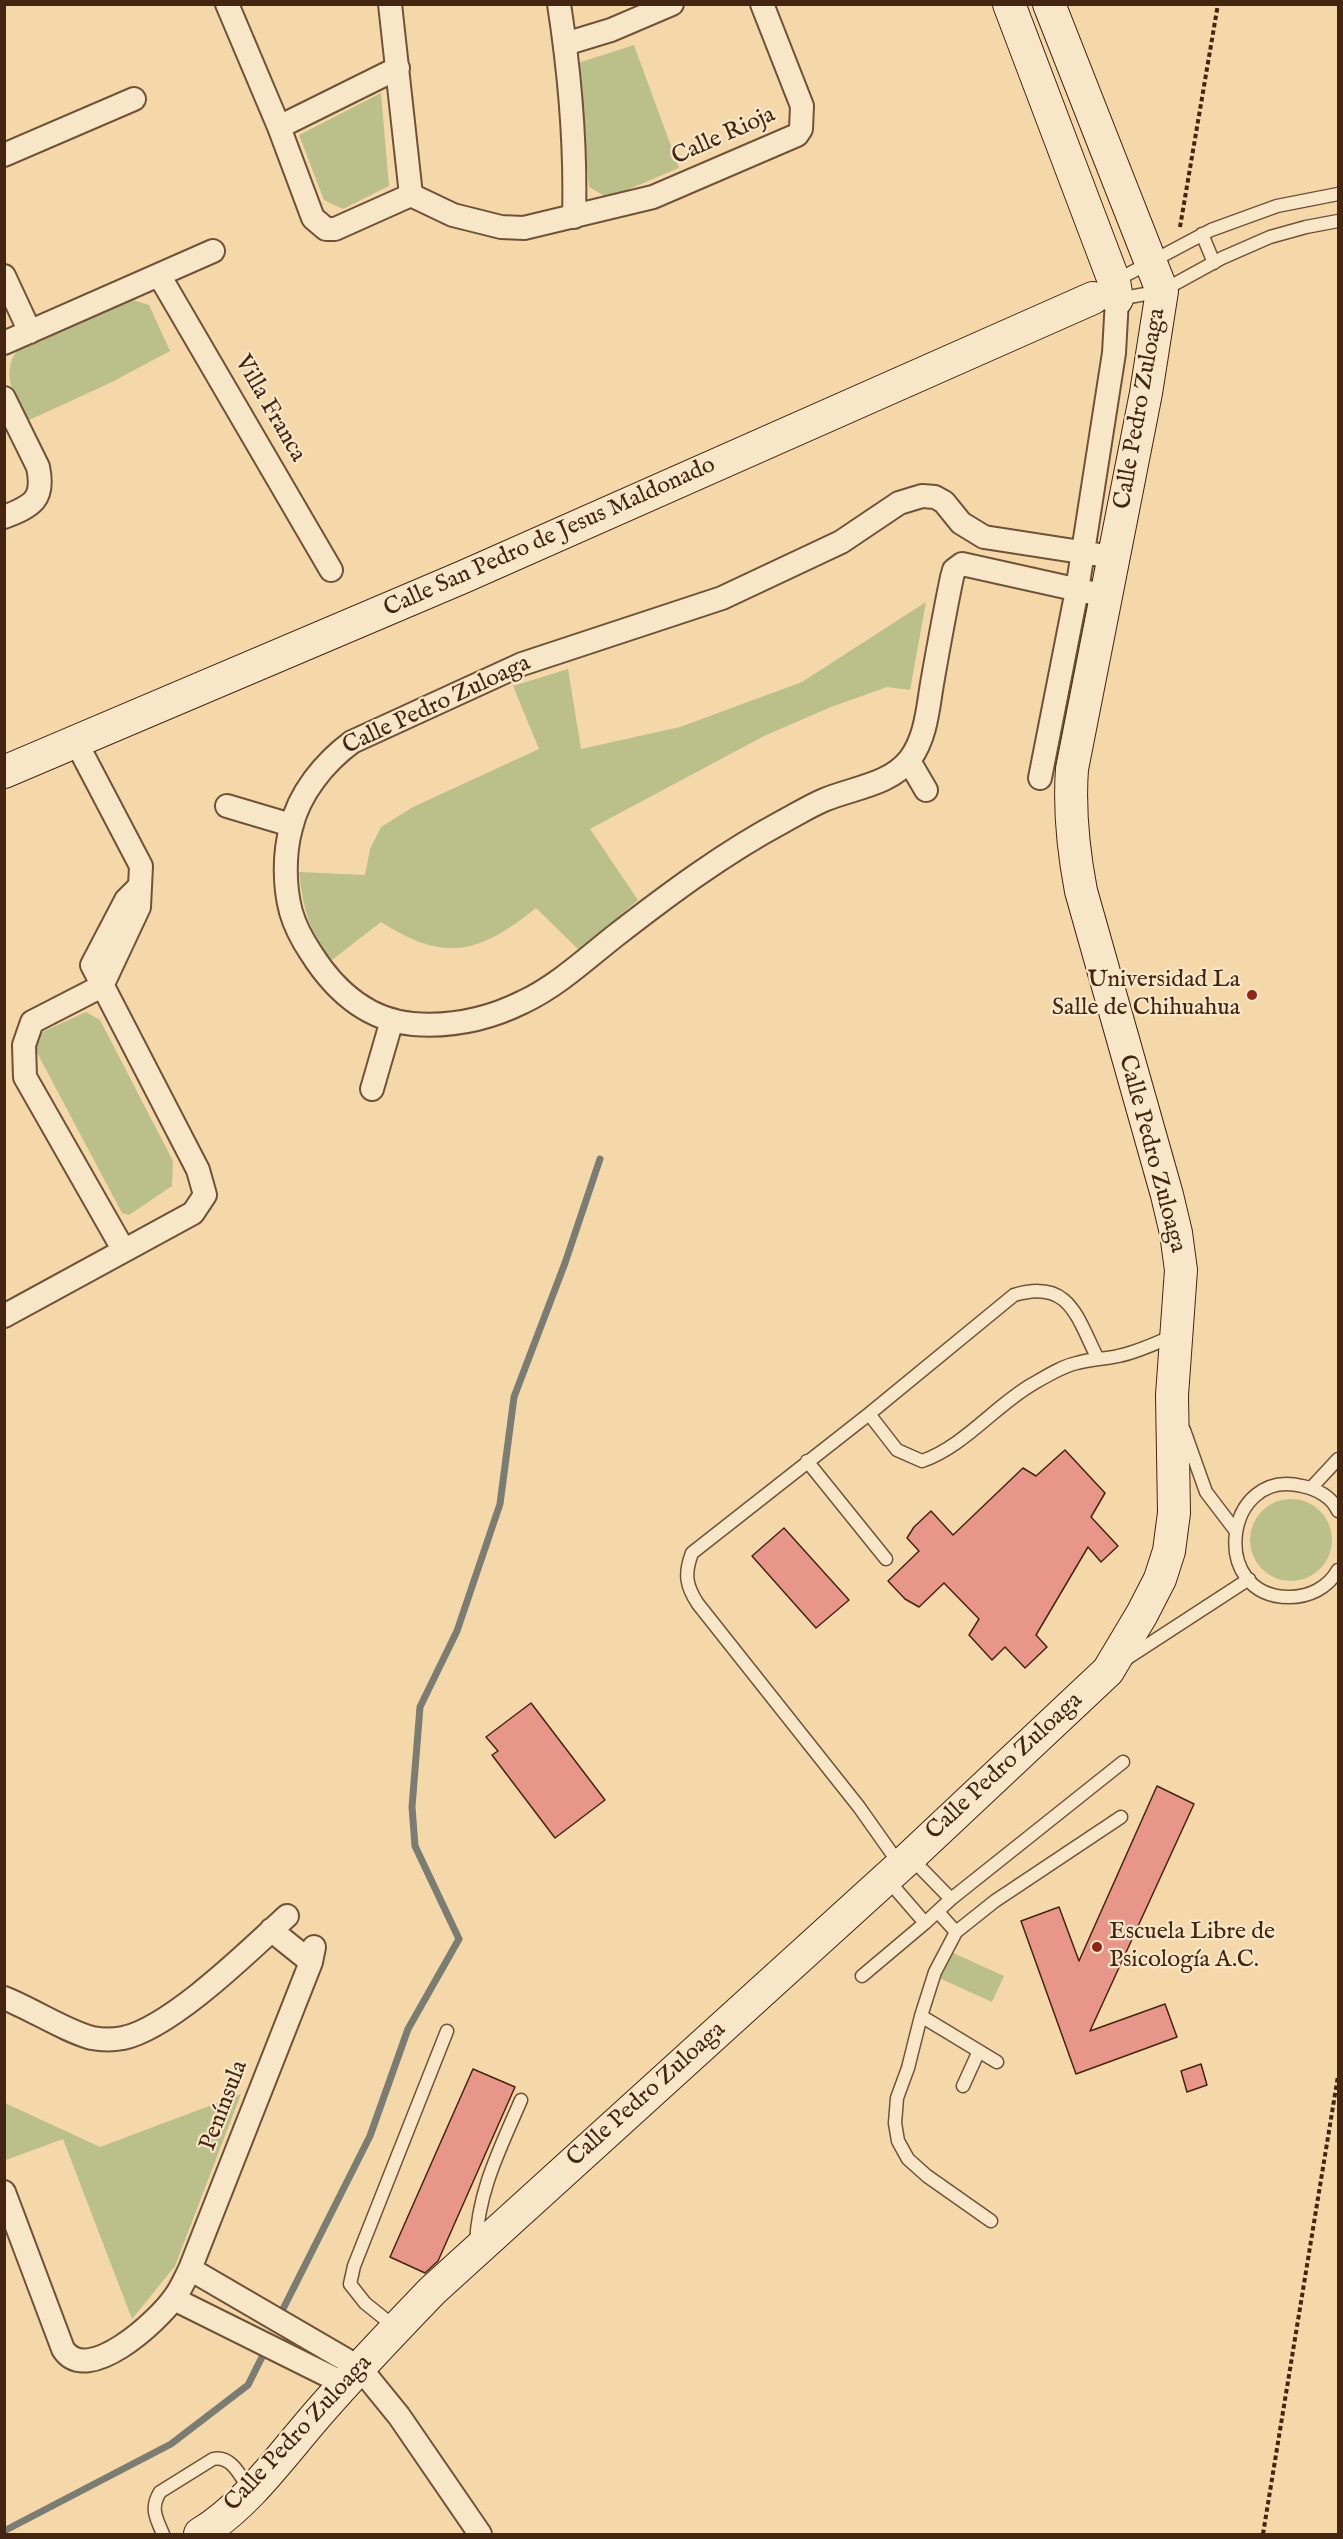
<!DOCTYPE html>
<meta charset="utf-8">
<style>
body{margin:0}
#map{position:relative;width:1343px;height:2539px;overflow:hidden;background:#f5d8aa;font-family:"IM FELL English",serif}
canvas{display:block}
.frame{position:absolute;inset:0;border:6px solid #442512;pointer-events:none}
</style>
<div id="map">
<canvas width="1343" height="2539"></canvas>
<div class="frame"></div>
</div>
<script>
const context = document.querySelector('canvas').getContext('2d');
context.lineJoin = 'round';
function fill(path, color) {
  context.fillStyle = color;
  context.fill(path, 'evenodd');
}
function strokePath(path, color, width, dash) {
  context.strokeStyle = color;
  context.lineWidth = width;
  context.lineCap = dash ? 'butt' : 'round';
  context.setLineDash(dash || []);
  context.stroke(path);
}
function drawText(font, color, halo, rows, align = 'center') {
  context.font = font + ' "IM FELL English",serif';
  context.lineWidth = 4.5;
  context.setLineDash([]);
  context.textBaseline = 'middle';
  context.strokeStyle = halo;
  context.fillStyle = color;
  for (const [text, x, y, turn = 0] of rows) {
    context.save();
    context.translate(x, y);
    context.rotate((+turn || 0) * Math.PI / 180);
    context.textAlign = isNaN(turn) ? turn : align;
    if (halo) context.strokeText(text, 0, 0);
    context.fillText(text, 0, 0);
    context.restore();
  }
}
fill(new Path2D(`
 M 634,45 L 679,168 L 608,198 L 589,187 L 578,63 Z
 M 381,93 L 389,186 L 343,209 L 324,200 L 299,135 Z
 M 133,300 L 149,305 L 170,351 L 110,383 L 27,421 C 15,396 0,373 17,351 Z
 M 926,602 L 910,690 L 887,687 L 831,707 L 764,736 L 590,829 L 638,900 L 580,951 L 536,908 C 479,954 444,963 381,922 L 332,960 C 309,932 303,908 299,872 L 365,875 L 370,849 L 381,827 L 413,807 L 539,749 L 513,686 L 568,669 L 581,749 L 680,727 L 802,682 Z
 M 86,1012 L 100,1020 L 173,1161 L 172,1186 L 129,1215 L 122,1213 L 34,1047 L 40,1033 Z
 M1250 1540a41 41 0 1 1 82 0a41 41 0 1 1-82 0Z
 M 951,1952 L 1004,1976 L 992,2002 L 939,1978 Z
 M 241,2094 L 175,2266 L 132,2319 L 63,2139 L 6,2160 L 5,2103 L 100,2147 Z`), '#bbbf89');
strokePath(new Path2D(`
 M 283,2309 L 370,2136 L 408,2029 L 459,1939 L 415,1846 L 412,1807 L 420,1707 L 457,1631 L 500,1504 L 514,1397 L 565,1263 L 600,1159
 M 4,2531 L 171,2444 L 248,2385 L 263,2355`), '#7b7d73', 7);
const building = new Path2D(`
 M 1065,1450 L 1105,1493 L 1091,1517 L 1118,1546 L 1101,1562 L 1088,1547 L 1036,1635 L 1047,1647 L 1025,1668 L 1005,1647 L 992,1660 L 969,1635 L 979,1619 L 944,1583 L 919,1607 L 905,1599 L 888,1581 L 919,1551 L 907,1538 L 914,1527 L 931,1511 L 953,1535 L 1023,1468 L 1036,1476 Z
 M 784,1528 L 849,1600 L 816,1628 L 752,1556 Z
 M 531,1703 L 605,1800 L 555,1838 L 492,1755 L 498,1751 L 486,1737 Z
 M 1157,1786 L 1194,1804 L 1090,2031 L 1165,2004 L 1177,2037 L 1076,2074 L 1021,1921 L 1059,1907 L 1079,1961 Z
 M 1201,2064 L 1207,2085 L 1187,2092 L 1181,2071 Z
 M 473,2069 L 515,2087 L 438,2261 L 425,2273 L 390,2257 Z`);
fill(building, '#e8968a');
strokePath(building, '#442512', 1.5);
const lane = new Path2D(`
 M 1202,234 L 1214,263
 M 1115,281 L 1211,230 L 1277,206 L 1338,194
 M 1118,299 L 1162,291 L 1222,258 L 1270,237 L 1306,227 L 1338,221
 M 869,1414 L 897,1450 L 922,1461 C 963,1447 994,1407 1031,1385 C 1045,1377 1062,1366 1077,1363 C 1091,1359 1105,1359 1118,1356 C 1138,1352 1156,1343 1175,1335
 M 1184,1430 L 1206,1492 L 1235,1530
 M 807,1461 L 886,1559
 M 1311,1488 L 1338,1459
 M 1338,1511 C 1332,1497 1317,1489 1302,1486 C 1224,1467 1208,1597 1289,1597 C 1309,1597 1328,1588 1338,1570
 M 1126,1659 L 1249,1579
 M 910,1857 L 951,1899 L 925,1923
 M 900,1865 L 859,1807 L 698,1604 C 686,1586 684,1574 692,1553 L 869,1414 L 1014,1295 C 1070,1278 1077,1318 1098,1359
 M 951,1899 L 1123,1762
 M 938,1912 L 956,1932
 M 862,1976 L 925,1923 L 887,1879
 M 921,2016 L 997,2062
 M 963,2086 L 978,2053
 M 991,2221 L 927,2176 L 908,2159 L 898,2141 L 895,2123 L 897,2098 L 908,2068 L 921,2016 L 935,1972 L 956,1932 L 995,1901 L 1121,1817
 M 476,2244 C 478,2191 500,2149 521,2100
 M 396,2328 L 365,2303 L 350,2284 L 354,2266 L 447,2031
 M 163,2534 C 156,2518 150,2508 160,2492 L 213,2459 C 232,2455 241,2477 250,2491`);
const street = new Path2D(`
 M 227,4 L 279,127 L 313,218 L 326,229 L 335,229 L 411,195 L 453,215 L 501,227 L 524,228 L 653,197 L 797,135 L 801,129 L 802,106 L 762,4
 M 390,4 L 411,195
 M 559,4 C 570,75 576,146 574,217
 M 565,44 L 611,30 L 672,4
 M 279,127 L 398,68
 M 4,155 L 134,99
 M 159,275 L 331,570
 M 4,276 L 30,332
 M 4,343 L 213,251
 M 4,398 L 38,467 C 45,500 32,506 4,517
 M 1106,596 L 962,564 L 954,570 L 952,577 C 945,611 939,644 933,678 C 928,705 927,736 910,759 C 890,785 852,788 824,800 C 810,806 797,814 784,821 C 724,853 669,894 615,936 C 586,959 557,986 523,1002 C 489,1019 452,1027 413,1024 C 367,1020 335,991 311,953 C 303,941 295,926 291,912 C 284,886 284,853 291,828 C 299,793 325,762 352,742 L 522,664 L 722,598 L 841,542 L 899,503 L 922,496 L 935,497 L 944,502 L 961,523 L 984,537 L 1113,557
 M 76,742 L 141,866 L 139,907 L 102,986 L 32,1022 L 24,1045 L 25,1077 L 123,1249
 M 909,761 L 926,790
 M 1040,778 L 1077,590 L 1114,353 L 1117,299
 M 227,806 L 291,825
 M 372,1089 L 392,1020
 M 4,1316 L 193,1213 L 205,1195 L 198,1170 L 92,965 L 126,900 L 139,887
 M 271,1930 L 311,1962
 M 4,1998 C 30,2008 67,2032 92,2038 C 102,2040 113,2040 123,2038 C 171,2028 250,1950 287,1916
 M 4,2192 L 63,2349 C 87,2387 158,2321 174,2298 C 181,2289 185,2279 190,2269 L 311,1962 L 314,1947
 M 190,2269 L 360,2368 L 399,2416 L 480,2534
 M 174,2299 L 345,2384`);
const secondary = new Path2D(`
 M 1009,4 L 1114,281 L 1117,299
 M 4,772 L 463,577 L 1093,298
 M 200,2534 C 244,2507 277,2462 310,2423 C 349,2377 391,2334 432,2291 L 910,1857 L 1108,1671 L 1142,1614 L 1160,1579 L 1169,1551 L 1174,1513 L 1172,1395 L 1181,1270 L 1176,1233 L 1167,1195 L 1081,891 C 1073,849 1069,811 1072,769 L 1146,393 L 1162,291 L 1049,4`);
strokePath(lane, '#705238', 15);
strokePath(street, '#705238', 26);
strokePath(secondary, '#442512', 34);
strokePath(new Path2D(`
 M 1180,227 L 1218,4
 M 1263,2534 L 1338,2076`), '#442512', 4, [4.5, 3]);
strokePath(lane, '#f8e6c8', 12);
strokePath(street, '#f8e6c8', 22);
strokePath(secondary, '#f8e6c8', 32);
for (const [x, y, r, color] of [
 [1252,995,6,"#8f2418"],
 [1097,1947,6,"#8f2418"]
]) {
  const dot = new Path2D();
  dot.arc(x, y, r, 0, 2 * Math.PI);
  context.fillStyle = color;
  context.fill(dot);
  strokePath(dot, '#f8e6c8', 2);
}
drawText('24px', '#442512', '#f8e6c8', [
 ["Calle Rioja",724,137,-24],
 ["Villa Franca",269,409,60],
 ["Calle Pedro Zuloaga",1141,409,-80],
 ["Calle San Pedro de Jesus Maldonado",550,538,-24],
 ["Calle Pedro Zuloaga",437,706,-25],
 ["Calle Pedro Zuloaga",1151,1154,75],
 ["Calle Pedro Zuloaga",1005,1767,-43],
 ["Calle Pedro Zuloaga",647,2095,-42],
 ["Península",225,2106,-69],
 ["Calle Pedro Zuloaga",299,2434,-47]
]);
drawText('24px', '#442512', '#f8e6c8', [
 ["Universidad La",1240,981],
 ["Salle de Chihuahua",1240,1009],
 ["Escuela Libre de",1109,1933,"left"],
 ["Psicología A.C.",1109,1961,"left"]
], 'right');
</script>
